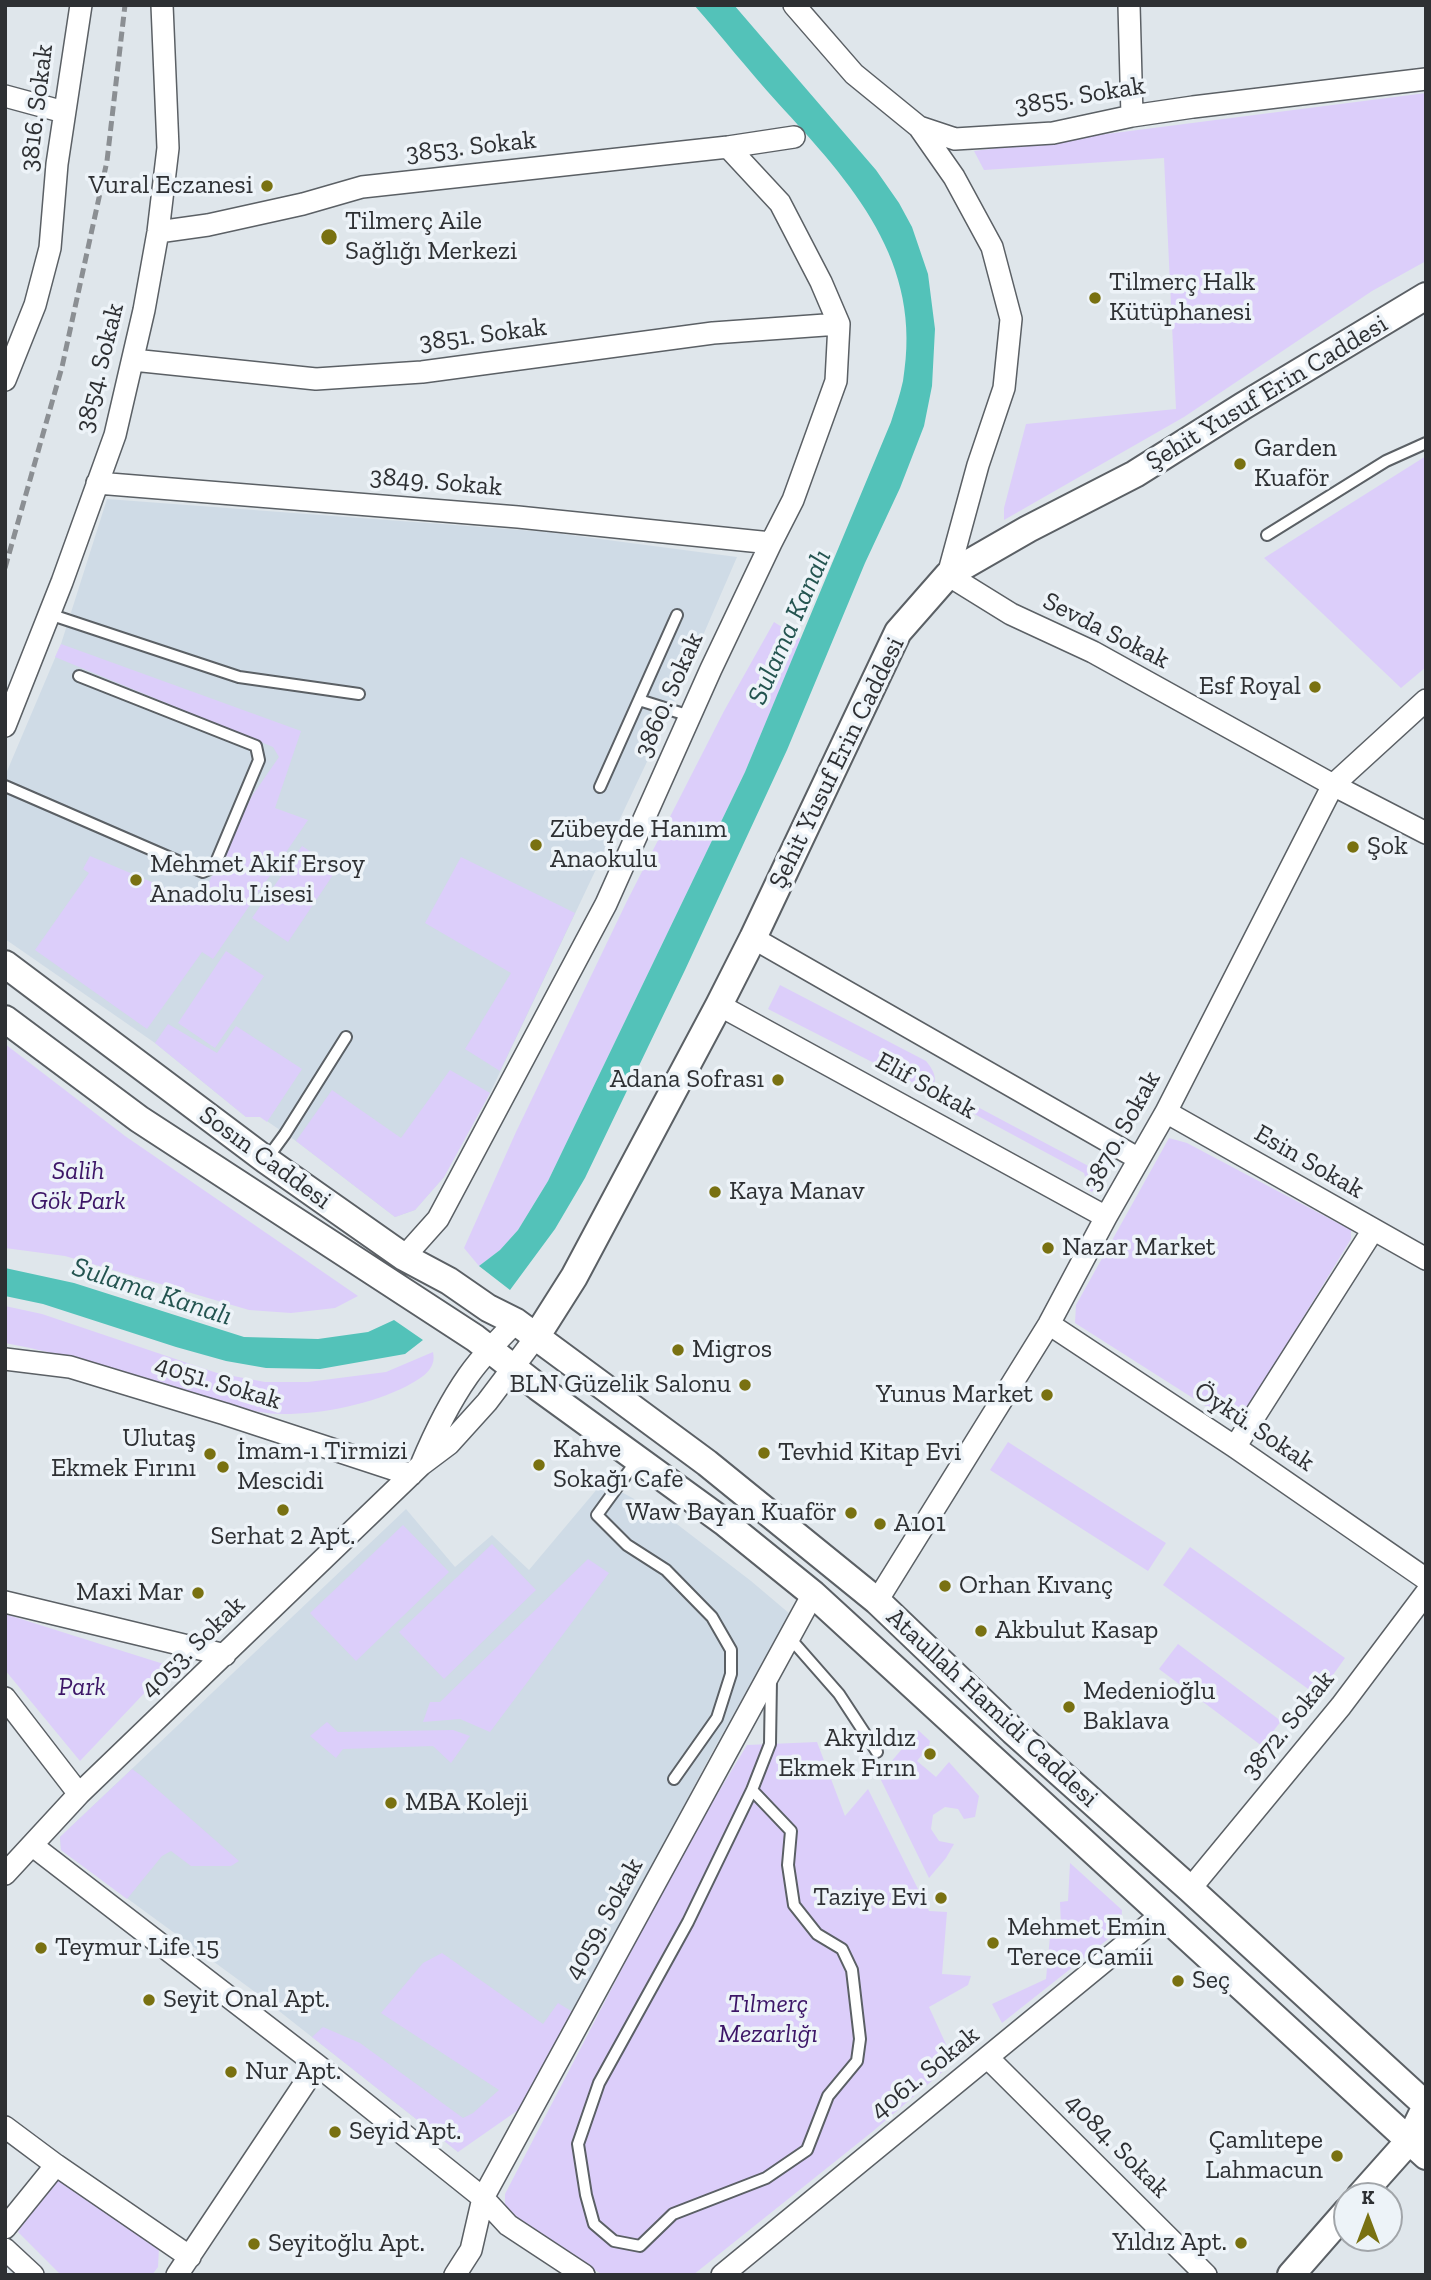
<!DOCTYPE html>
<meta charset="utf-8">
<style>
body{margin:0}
#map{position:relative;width:1431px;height:2280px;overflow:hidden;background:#dfe6eb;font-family:"Zilla Slab",serif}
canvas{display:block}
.frame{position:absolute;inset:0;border:7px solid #2e3033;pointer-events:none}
.north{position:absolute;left:1333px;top:2182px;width:70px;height:70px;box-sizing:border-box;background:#edf3f8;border:2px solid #a1a5a9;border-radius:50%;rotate:0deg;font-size:19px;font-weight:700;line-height:28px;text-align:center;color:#2e3033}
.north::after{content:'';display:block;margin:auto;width:24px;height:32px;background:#797111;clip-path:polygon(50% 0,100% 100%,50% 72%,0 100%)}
</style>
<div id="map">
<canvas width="1431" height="2280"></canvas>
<div class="frame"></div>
<div class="north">K</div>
</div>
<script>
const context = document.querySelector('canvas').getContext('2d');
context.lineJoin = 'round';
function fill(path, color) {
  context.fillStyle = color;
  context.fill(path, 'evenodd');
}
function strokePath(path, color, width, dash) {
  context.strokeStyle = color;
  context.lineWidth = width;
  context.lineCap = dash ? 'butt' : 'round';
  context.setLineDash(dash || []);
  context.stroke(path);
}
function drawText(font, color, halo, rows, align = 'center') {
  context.font = font + ' "Zilla Slab",serif';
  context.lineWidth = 7;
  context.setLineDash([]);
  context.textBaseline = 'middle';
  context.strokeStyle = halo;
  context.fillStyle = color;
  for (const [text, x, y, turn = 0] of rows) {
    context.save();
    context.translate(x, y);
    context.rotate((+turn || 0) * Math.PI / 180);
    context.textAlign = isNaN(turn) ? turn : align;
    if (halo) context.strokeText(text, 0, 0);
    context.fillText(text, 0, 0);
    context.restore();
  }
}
fill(new Path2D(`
 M 107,499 L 547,532 L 737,557 L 662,730 L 490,1093 L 444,1177 L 415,1210 L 395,1217 L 296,1141 L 261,1117 L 246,1117 L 155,1043 L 5,939 L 5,776 L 61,644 Z
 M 603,1482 L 669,1518 L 751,1581 L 790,1614 L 709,1758 L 578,2008 L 458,2152 L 251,1989 L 61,1850 L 60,1837 L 406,1509 L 455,1567 L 492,1535 L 529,1570 Z`), '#cfdbe6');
fill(new Path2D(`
 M 1426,93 L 1426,261 L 1372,291 L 1184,417 L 1004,520 L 1004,508 L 1026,424 L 1176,409 L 1164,158 L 984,170 L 974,151 Z
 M 1426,456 L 1426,667 L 1401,688 L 1264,558 Z
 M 774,622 L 801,639 L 745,772 L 548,1181 L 518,1230 L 500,1250 L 479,1266 L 464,1248 L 516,1132 L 627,901 L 724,711 Z
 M 61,644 L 301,731 L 275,808 L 308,820 L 213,959 L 202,952 L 147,1029 L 35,950 L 89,873 L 83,869 L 90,856 L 199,902 L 252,796 L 279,757 L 273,747 L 55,657 Z
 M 302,846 L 337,869 L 288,942 L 252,918 Z
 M 461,857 L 575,913 L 500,1071 L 465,1049 L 511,973 L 425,923 Z
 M 226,951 L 264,976 L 215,1048 L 178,1023 Z
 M 780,985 L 926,1061 C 935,1072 938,1079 931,1092 L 768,1009 Z
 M 168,1024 L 217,1053 L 236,1026 L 302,1069 L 267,1122 L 260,1117 L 246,1117 L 155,1043 Z
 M 5,1044 L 125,1136 L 358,1296 L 335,1308 L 291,1313 L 249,1310 L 65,1256 L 5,1248 Z
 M 450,1070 L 490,1093 L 444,1177 L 415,1210 L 395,1217 L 296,1141 L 332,1090 L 401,1138 Z
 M 942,1088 L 1094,1169 L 1106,1161 L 1109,1163 L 1092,1192 L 1089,1190 L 1084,1173 L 939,1095 Z
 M 1169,1138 L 1187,1143 L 1351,1230 L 1351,1239 L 1241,1419 L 1229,1421 L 1075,1323 L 1076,1305 Z
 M 5,1306 L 42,1314 L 217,1373 L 265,1382 L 308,1382 L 386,1372 L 433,1352 C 437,1370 421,1378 407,1386 C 372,1404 323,1414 283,1414 C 250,1414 217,1401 185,1392 C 126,1374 66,1354 5,1343 Z
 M 1008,1442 L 1166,1543 L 1148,1571 L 990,1470 Z
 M 403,1525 L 449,1572 L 356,1661 L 310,1613 Z
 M 492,1544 L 536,1590 L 444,1679 L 399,1632 Z
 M 1190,1547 L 1345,1658 L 1318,1696 L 1163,1585 Z
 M 588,1559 L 609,1573 L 490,1732 L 460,1719 L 423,1722 L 430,1702 L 440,1702 Z
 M 5,1614 L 170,1666 L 80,1761 L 5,1670 Z
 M 1178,1644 L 1281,1721 L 1262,1746 L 1159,1669 Z
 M 327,1722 L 338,1732 L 453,1730 L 470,1736 L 451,1763 L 433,1746 L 343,1749 L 336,1758 L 310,1736 Z
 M 918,1730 L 930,1741 L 929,1746 L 917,1761 L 936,1777 L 949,1762 L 979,1796 L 975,1817 L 964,1819 L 958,1809 L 945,1807 L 933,1815 L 931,1829 L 939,1841 L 954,1844 L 946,1858 L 929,1878 L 879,1776 Z
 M 817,1742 L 845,1816 L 868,1789 L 929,1911 L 947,1912 L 942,1974 L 971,1976 L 968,1985 L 929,2007 L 954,2062 L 872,2132 L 693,2275 L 603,2275 L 567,2253 L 505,2210 L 505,2194 L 684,1849 L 747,1745 Z
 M 132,1769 L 143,1777 L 239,1861 L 231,1866 L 191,1866 L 171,1851 L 162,1856 L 127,1899 L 61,1850 L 60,1837 Z
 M 1070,1863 L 1122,1910 L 1121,1924 L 1112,1936 L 1002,2023 L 992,2004 L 1046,1979 L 1051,1925 L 1061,1925 L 1060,1902 L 1068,1901 Z
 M 442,1953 L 543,2024 L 558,2003 L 576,2014 L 524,2106 L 458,2152 L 312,2037 L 323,2027 L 360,2043 L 463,2118 L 473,2113 L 499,2090 L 381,2013 L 423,1963 Z
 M 59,2180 L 68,2181 L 159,2247 L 158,2267 L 152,2275 L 61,2275 L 18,2232 L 51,2182 Z`), '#dccefa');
fill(new Path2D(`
 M 694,5 L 734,5 L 876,170 L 899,203 L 912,227 L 928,274 L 935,329 L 932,386 L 924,426 L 900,488 L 865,563 L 787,750 L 685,970 L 585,1178 L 555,1229 L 510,1290 L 479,1266 L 500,1250 L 518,1230 L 548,1181 L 745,772 L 891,422 C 895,409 900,395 903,381 C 924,261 852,184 777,102 C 749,71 722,37 694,5 Z
 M 5,1268 L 74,1283 L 244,1337 L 318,1339 L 368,1332 L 394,1320 L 423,1340 L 405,1354 L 320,1369 L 266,1368 L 226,1361 L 176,1347 L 43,1304 L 5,1296 Z`), '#53c2b9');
const service = new Path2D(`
 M 1267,535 L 1386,461 L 1426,443
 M 49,614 L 239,677 L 359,694
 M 639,700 L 690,716
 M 5,786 L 203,872 L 214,867 L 259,760 L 256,746 L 79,676
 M 600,787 L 677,615
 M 266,1160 L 285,1134 L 346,1037
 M 637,1460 L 597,1515 L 627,1545 L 666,1570 L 712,1617 L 731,1650 L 731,1674 L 717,1718 L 674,1779
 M 789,1637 L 839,1694 L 877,1752
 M 752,1790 L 791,1831 L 788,1865 L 794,1905 L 817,1934 L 842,1949 L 852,1970 L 860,2039 L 857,2061 L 828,2096 L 807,2150 L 766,2178 L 673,2214 L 640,2246 L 614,2241 L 594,2224 L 586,2195 L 578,2144 L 599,2083 L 688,1922 L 752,1790 L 770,1744 L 771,1680`);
const minor = new Path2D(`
 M 794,5 L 854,74 L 919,127 L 955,139 L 1053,133 L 1132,116 L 1193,107 L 1426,79
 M 1129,5 L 1132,116
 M 5,96 L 64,112
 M 919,127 L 954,177 L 992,247 L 1011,319 L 1004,388 L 978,465 L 948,575 L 1011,614 L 1093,652 L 1333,785 L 1426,833
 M 158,232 L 208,225 L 303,204 L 362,187 L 728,147 L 794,137
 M 133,360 L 316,379 L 422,372 L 713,333 L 839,324
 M 5,380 L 35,305 L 50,248 L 57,164 L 81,5
 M 97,483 L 518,517 L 771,543
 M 5,726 L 62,582 L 115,435 L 144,310 L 158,232 L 168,148 L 162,5
 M 753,938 L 1139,1159
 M 719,1005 L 1106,1217
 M 1166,1112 L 1426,1259
 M 404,1257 L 438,1219 L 606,904 L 711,669 L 771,543 L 793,500 L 836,381 L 839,324 L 821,282 L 780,203 L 728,147
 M 516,1322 C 499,1339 482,1356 468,1376 C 449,1403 434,1434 421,1465 L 449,1444 L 487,1402 L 536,1337
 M 1049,1324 L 1235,1447 L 1426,1579
 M 5,1359 L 70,1367 L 225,1414 L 411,1475
 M 1235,1447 L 1373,1230
 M 877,1601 L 1049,1324 L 1106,1217 L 1166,1112 L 1333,785 L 1426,700
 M 5,1602 L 225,1655
 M 5,1698 L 79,1794
 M 33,1846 L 317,2065 L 483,2198 L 508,2225 L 584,2275
 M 5,1874 L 79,1794 L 421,1465
 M 1190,1889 L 1341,1706 L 1426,1593
 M 988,2058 L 1206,2275
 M 5,2127 L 56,2165 L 190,2257
 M 5,2228 L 56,2165
 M 5,2249 L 33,2275
 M 177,2275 L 317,2065
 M 455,2275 L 471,2250 L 483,2198 L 813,1594
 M 722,2275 L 1162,1914`);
const tertiary = new Path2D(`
 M 5,964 L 266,1160 L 404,1257 L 449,1281 L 488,1308 L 516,1322 L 707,1463 L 877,1601 L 1013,1731 L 1190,1889 L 1426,2105
 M 5,1019 L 139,1119 L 475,1338 L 538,1387 L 724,1522 L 813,1594 L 1426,2156
 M 536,1337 L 574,1277 L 719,1005 L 753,938 L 898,632 L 948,575 L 1028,529 L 1135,474 L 1243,406 L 1426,296
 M 1360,2196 L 1409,2141 L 1426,2106
 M 1291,2275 L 1347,2211`);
strokePath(service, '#5b6065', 14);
strokePath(minor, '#5b6065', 24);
strokePath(tertiary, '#5b6065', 30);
strokePath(service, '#fff', 10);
strokePath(minor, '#fff', 21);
strokePath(tertiary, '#fff', 26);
strokePath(new Path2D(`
 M 5,568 L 62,367 L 107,161 L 125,5`), '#8b8f93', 5, [10, 5]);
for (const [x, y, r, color] of [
 [267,186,7,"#797111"],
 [329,237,9,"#797111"],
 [1095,298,7,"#797111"],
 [1240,464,7,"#797111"],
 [1315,687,7,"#797111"],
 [536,845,7,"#797111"],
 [1353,847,7,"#797111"],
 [136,880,7,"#797111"],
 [778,1080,7,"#797111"],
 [715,1192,7,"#797111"],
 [1048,1248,7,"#797111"],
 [678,1350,7,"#797111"],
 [745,1385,7,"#797111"],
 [1047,1395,7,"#797111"],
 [764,1453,7,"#797111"],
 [210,1454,7,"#797111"],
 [539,1465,7,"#797111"],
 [223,1467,7,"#797111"],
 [283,1510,7,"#797111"],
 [851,1513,7,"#797111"],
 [880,1524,7,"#797111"],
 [945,1586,7,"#797111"],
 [198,1593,7,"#797111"],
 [981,1631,7,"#797111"],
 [1069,1707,7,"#797111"],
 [930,1754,7,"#797111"],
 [391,1803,7,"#797111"],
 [941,1898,7,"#797111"],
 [993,1943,7,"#797111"],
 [41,1948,7,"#797111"],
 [1178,1981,7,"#797111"],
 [149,2000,7,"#797111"],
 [231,2072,7,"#797111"],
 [335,2132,7,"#797111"],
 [1337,2156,7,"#797111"],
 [1241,2243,7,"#797111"],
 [254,2244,7,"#797111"]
]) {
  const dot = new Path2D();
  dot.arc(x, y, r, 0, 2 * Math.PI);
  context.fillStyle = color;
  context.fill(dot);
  strokePath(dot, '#edf3f8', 2.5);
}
drawText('26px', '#2e3033', '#edf3f8', [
 ["3855. Sokak",1080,96,-9],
 ["3816. Sokak",37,108,-83],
 ["3853. Sokak",471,147,-6],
 ["3851. Sokak",483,335,-7],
 ["3854. Sokak",100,368,-76],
 ["Şehit Yusuf Erin Caddesi",1267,393,-31],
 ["3849. Sokak",436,482,5],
 ["Sevda Sokak",1106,631,27],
 ["3860. Sokak",669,695,-66],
 ["Şehit Yusuf Erin Caddesi",837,763,-64],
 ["Elif Sokak",926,1086,29],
 ["3870. Sokak",1122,1131,-61],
 ["Sosın Caddesi",265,1158,36],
 ["Esin Sokak",1309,1162,30],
 ["4051. Sokak",218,1383,17],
 ["Öykü. Sokak",1254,1427,34],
 ["4053. Sokak",193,1647,-44],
 ["Ataullah Hamidi Caddesi",992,1708,43],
 ["3872. Sokak",1288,1725,-51],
 ["4059. Sokak",604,1919,-61],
 ["4061. Sokak",925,2073,-39],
 ["4084. Sokak",1117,2146,45]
]);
drawText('26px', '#2e3033', '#edf3f8', [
 ["Vural Eczanesi",253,186,"right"],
 ["Tilmerç Aile",345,222],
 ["Sağlığı Merkezi",345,252],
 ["Tilmerç Halk",1109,283],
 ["Kütüphanesi",1109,313],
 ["Garden",1254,449],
 ["Kuaför",1254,479],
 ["Esf Royal",1301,687,"right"],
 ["Zübeyde Hanım",550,830],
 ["Anaokulu",550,860],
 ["Şok",1367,847],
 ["Mehmet Akif Ersoy",150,865],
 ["Anadolu Lisesi",150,895],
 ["Adana Sofrası",764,1080,"right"],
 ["Kaya Manav",729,1192],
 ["Nazar Market",1062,1248],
 ["Migros",692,1350],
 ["BLN Güzelik Salonu",731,1385,"right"],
 ["Yunus Market",1033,1395,"right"],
 ["Ulutaş",196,1439,"right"],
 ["Ekmek Fırını",196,1469,"right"],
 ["Kahve",553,1450],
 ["Sokağı Cafe",553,1480],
 ["İmam-ı Tirmizi",237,1452],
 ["Mescidi",237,1482],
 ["Tevhid Kitap Evi",778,1453],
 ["Waw Bayan Kuaför",837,1513,"right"],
 ["A101",894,1524],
 ["Serhat 2 Apt.",283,1537,"center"],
 ["Orhan Kıvanç",959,1586],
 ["Maxi Mar",184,1593,"right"],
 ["Akbulut Kasap",995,1631],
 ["Medenioğlu",1083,1692],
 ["Baklava",1083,1722],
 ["Akyıldız",916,1739,"right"],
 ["Ekmek Fırın",916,1769,"right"],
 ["MBA Koleji",405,1803],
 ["Taziye Evi",927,1898,"right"],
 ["Mehmet Emin",1007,1928],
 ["Terece Camii",1007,1958],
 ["Teymur Life 15",55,1948],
 ["Seç",1192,1981],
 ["Seyit Onal Apt.",163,2000],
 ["Nur Apt.",245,2072],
 ["Seyid Apt.",349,2132],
 ["Çamlıtepe",1323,2141,"right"],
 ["Lahmacun",1323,2171,"right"],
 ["Yıldız Apt.",1227,2243,"right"],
 ["Seyitoğlu Apt.",268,2244]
], 'left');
drawText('italic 26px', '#3d1667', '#edf3f8', [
 ["Salih",78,1172],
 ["Gök Park",78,1202],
 ["Park",82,1688],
 ["Tılmerç",768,2005],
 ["Mezarlığı",768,2035]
]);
drawText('italic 28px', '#245450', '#edf3f8', [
 ["Sulama Kanalı",790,627,-66],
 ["Sulama Kanalı",152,1292,18]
]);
</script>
